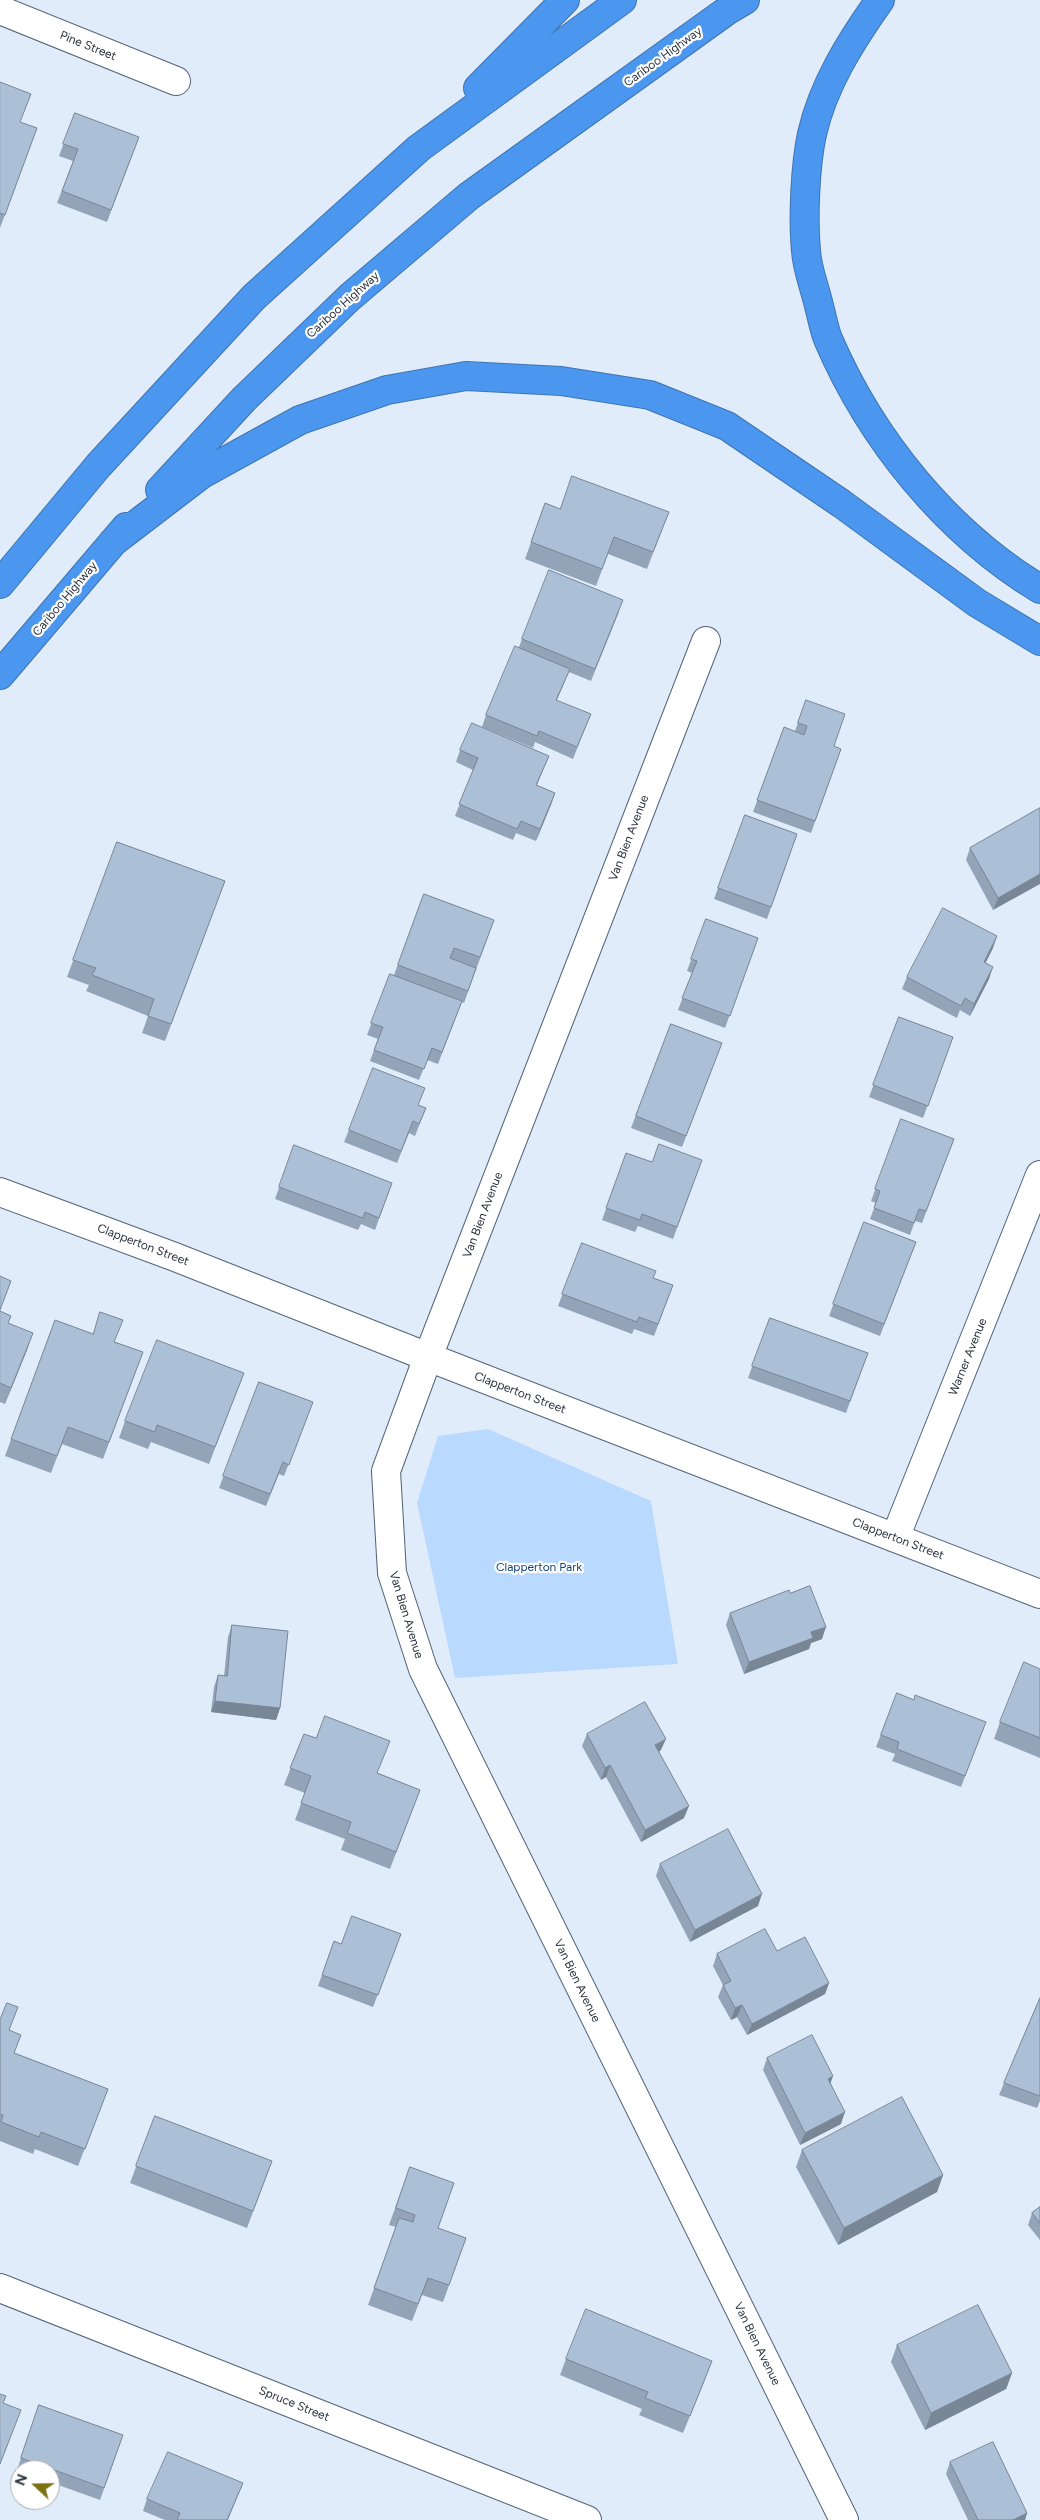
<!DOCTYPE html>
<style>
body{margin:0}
#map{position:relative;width:1040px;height:2520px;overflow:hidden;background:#e0ecfa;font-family:Figtree,sans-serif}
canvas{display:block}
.north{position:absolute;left:10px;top:2460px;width:50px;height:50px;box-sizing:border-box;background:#fff;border:1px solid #aaadb1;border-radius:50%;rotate:291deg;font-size:14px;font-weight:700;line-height:20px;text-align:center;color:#2b323c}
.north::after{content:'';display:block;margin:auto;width:18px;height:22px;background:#7b7214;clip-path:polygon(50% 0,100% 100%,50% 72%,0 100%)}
</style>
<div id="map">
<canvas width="1040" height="2520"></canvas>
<div class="north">N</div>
</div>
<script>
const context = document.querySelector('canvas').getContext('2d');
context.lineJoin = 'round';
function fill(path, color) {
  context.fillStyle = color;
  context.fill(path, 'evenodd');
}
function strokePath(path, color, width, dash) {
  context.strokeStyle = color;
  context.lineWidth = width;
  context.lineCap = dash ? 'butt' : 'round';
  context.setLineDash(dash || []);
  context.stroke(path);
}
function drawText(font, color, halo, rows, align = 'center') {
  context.font = font + ' Figtree,sans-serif';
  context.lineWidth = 4.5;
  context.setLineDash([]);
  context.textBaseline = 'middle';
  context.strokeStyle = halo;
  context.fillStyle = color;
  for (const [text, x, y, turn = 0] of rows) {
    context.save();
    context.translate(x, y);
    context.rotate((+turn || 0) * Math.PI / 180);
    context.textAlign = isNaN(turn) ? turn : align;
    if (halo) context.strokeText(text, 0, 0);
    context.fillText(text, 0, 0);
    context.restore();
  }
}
fill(new Path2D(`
 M 488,1429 L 651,1501 L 678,1664 L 455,1678 L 417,1503 L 438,1436 Z`), '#bad9ff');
const street = new Path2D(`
 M 0,10 L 176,81
 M 706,641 L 428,1357 L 386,1471 L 392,1573 L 423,1669 L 844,2520
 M 0,1192 L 175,1257 L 428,1357 L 1040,1594
 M 895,1538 L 1040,1175
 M 0,2288 L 587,2520`);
const highway = new Path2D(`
 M 880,0 C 851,41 823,85 812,134 C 805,166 803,219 806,251 C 807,269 815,288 819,306 C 822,317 824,329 828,339 C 871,439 946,532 1040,589
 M 478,88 L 565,0
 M 160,490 L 244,399 L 350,297 L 469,196 L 728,10 L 745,0
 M 113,542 L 202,474 L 300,420 L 387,390 L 466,376 L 561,381 L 650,395 L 727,426 L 842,504 L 977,603 L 1040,641
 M 0,584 L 98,466 L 254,297 L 419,148 L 622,0
 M 0,675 L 126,527`);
strokePath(street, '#526378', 30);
strokePath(highway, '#4074b0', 30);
strokePath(street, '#fff', 28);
strokePath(highway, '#4b97ef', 28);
fill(new Path2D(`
 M 0,82 L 20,122 L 37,128 L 0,228 Z
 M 75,113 L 139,137 L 107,222 L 57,203 L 73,161 L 59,156 Z
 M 545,503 L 560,509 L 669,512 L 647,569 L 608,554 L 596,586 L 525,559 Z
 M 619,612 L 591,681 L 569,672 L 557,700 L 586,726 L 573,759 L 535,742 L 533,748 L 482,727 L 486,715 L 519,647 L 522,639 Z
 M 806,700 L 834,746 L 841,749 L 811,833 L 753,812 L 784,727 L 795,731 Z
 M 460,750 L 549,756 L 537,785 L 555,793 L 536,841 L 516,833 L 513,840 L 455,816 L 473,770 L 456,762 Z
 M 1040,808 L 993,910 L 966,860 L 970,848 Z
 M 745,815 L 797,834 L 767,919 L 714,899 Z
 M 117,842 L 225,881 L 165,1041 L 142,1033 L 148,1016 L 86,991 L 89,985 L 67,977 Z
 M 424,894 L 494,920 L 464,1003 L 462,1002 L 438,1064 L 427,1060 L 419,1080 L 370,1061 L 378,1039 L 367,1035 L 390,974 L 394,975 Z
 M 706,919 L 758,938 L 725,1028 L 678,1010 L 692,973 L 687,971 Z
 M 993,948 L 985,963 L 989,979 L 970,1016 L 960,1010 L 957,1018 L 902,989 L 907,977 Z
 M 899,1017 L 953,1037 L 923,1118 L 869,1097 Z
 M 671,1024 L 722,1043 L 682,1147 L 631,1128 Z
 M 419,1105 L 426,1108 L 415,1136 L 409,1133 L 397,1163 L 344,1142 L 349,1130 Z
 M 901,1119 L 954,1139 L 922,1223 L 915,1221 L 910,1235 L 870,1219 L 876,1203 L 871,1201 Z
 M 294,1145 L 392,1183 L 375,1230 L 361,1224 L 358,1230 L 275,1199 Z
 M 626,1153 L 652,1162 L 702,1160 L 673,1239 L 638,1226 L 635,1232 L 602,1220 Z
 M 864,1222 L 916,1242 L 880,1336 L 829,1316 Z
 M 582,1243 L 653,1278 L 673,1285 L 654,1336 L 634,1329 L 632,1334 L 558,1306 Z
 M 0,1311 L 27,1350 L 5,1404 L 0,1402 Z
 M 770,1318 L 868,1353 L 846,1413 L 748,1378 Z
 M 55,1320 L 143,1352 L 103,1459 L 62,1444 L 51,1473 L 5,1456 Z
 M 244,1373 L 209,1464 L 151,1442 L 148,1449 L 119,1438 L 125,1421 Z
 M 259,1382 L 313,1402 L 284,1476 L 279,1474 L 266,1506 L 219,1488 Z
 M 790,1593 L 822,1639 L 811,1643 L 809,1649 L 744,1674 L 726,1625 L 730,1613 Z
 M 232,1625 L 280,1708 L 276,1720 L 211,1712 L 214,1687 L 218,1675 L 224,1676 L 228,1637 Z
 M 1040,1669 L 1040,1758 L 994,1739 L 1000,1722 Z
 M 897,1693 L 914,1700 L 986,1722 L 961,1787 L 892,1761 L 895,1754 L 876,1747 Z
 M 304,1734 L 316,1738 L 378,1773 L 420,1790 L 390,1869 L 341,1850 L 345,1839 L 295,1820 L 305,1793 L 284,1785 Z
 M 587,1734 L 661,1750 L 659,1752 L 684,1818 L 641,1842 L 606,1777 L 601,1780 L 582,1746 Z
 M 660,1864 L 758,1906 L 690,1942 L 656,1876 Z
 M 401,1934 L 373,2007 L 318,1986 L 334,1941 L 341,1944 Z
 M 777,1951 L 829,1983 L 825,1994 L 747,2035 L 737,2017 L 731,2020 L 718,1997 L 723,1985 L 713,1966 L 717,1954 Z
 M 1040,1998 L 1040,2101 L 1037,2108 L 999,2095 Z
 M 0,2020 L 9,2030 L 15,2053 L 108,2089 L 78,2166 L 35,2149 L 33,2154 L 0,2141 Z
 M 767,2058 L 831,2084 L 841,2124 L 800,2145 L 763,2070 Z
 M 155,2116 L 272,2161 L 247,2228 L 130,2183 Z
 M 802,2150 L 943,2175 L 937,2192 L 838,2245 L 796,2167 Z
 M 410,2167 L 438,2228 L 466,2238 L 443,2302 L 422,2295 L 412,2321 L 368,2305 L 396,2227 L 389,2225 Z
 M 1040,2207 L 1040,2240 L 1028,2225 L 1032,2213 Z
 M 897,2345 L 1012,2373 L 1006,2389 L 925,2430 L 891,2362 Z
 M 566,2359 L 706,2377 L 683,2433 L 639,2415 L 642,2409 L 560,2375 Z
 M 39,2405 L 123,2435 L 100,2500 L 50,2482 L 50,2470 L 20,2470 L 20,2471 L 17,2470 Z
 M 950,2462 L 1027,2513 L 1025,2520 L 968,2520 L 946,2474 Z
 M 243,2483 L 228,2520 L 165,2520 L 143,2511 L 147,2499 Z`), '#93a4b8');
fill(new Path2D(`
 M 555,793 L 551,805 L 536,841 L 540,829 Z
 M 1040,874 L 1040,884 L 993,910 L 998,898 Z
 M 997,936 L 993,948 L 980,974 L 984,962 Z
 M 993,967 L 989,979 L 970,1016 L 974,1004 Z
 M 33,1333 L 27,1350 L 5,1404 L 11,1388 Z
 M 826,1627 L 822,1639 L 811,1643 L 809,1649 L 744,1674 L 749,1662 L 811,1632 Z
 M 215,1701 L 280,1708 L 276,1720 L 211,1712 Z
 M 666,1739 L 661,1750 L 651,1757 L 655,1745 Z
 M 610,1765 L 606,1777 L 601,1780 L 605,1768 Z
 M 689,1806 L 684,1818 L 641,1842 L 645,1830 Z
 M 762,1894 L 758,1906 L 690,1942 L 695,1930 Z
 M 829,1983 L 825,1994 L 747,2035 L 752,2024 Z
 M 742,2005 L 737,2017 L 731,2020 L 735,2008 Z
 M 833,2076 L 829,2088 L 828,2079 Z
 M 845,2112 L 841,2124 L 800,2145 L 805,2133 Z
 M 943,2175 L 937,2192 L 838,2245 L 844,2228 Z
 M 1012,2373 L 1006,2389 L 925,2430 L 931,2413 Z
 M 1027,2513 L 1025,2520 L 1013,2520 Z`), '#788696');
const building = new Path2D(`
 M 0,82 L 31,94 L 20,122 L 37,128 L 5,215 L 0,213 Z
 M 75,113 L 139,137 L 111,210 L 62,191 L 78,149 L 63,144 Z
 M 572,476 L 669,512 L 653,552 L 614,537 L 602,569 L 531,542 L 545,503 L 560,509 Z
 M 549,570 L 623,600 L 595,669 L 522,639 Z
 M 515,646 L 570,669 L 556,700 L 591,714 L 577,747 L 539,731 L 537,736 L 486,715 Z
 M 806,700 L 845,714 L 834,746 L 841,749 L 815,821 L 757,800 L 784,727 L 804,735 L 807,726 L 798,723 Z
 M 472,723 L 549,756 L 536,785 L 555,793 L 540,829 L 521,821 L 517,829 L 459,804 L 478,758 L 460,750 Z
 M 1040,808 L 1040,874 L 998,898 L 970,848 Z
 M 745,815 L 797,834 L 771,907 L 718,888 Z
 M 117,842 L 225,881 L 171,1024 L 148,1016 L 154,999 L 92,975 L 96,968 L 73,960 Z
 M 424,894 L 494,920 L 480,957 L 454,948 L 450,958 L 476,968 L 468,991 L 398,965 Z
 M 943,908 L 997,936 L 984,962 L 993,967 L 974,1004 L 965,998 L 961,1006 L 907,977 Z
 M 706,919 L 758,938 L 730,1016 L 682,998 L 697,961 L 691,959 Z
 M 390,974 L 462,1001 L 442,1052 L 432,1048 L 424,1069 L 374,1050 L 383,1027 L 371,1023 Z
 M 899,1017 L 953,1037 L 928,1106 L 873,1085 Z
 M 671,1024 L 722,1043 L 686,1136 L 636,1116 Z
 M 373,1068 L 425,1088 L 418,1105 L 426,1108 L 419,1124 L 413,1121 L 401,1151 L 349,1130 Z
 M 901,1119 L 954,1139 L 926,1211 L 919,1209 L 914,1223 L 874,1208 L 880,1191 L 875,1189 Z
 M 659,1144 L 702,1160 L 677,1227 L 642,1214 L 640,1220 L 606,1208 L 626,1153 L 652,1162 Z
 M 294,1145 L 392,1183 L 379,1218 L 365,1212 L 363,1218 L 279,1187 Z
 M 864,1222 L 916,1242 L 884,1324 L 833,1304 Z
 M 582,1243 L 656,1271 L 653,1278 L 673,1285 L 658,1324 L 639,1317 L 637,1322 L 562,1294 Z
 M 0,1276 L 11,1281 L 0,1310 Z
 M 0,1311 L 11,1316 L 8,1323 L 33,1333 L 11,1388 L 0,1383 Z
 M 100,1312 L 123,1320 L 114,1342 L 143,1352 L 109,1442 L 68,1427 L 57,1456 L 11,1439 L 55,1320 L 93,1334 Z
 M 770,1318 L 868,1353 L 850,1401 L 752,1366 Z
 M 157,1340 L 244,1373 L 215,1447 L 157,1425 L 155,1432 L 125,1421 Z
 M 259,1382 L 313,1402 L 289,1465 L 283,1462 L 270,1494 L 223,1476 Z
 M 810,1586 L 826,1627 L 811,1632 L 813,1638 L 749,1662 L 730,1613 L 789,1590 L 790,1593 Z
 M 232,1625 L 288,1631 L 280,1708 L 215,1701 L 218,1675 L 227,1676 Z
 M 1024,1662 L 1040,1669 L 1040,1738 L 1000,1722 Z
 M 897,1693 L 914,1700 L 915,1695 L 986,1722 L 965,1776 L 897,1749 L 899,1742 L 881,1735 Z
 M 645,1702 L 666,1739 L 655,1745 L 689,1806 L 645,1830 L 610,1765 L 605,1768 L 587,1734 Z
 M 325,1716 L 390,1741 L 377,1773 L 420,1790 L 396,1852 L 347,1833 L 351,1822 L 301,1803 L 311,1776 L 290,1768 L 304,1734 L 316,1738 Z
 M 728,1829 L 762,1894 L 695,1930 L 660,1864 Z
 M 352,1916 L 401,1934 L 378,1995 L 322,1975 L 334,1941 L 341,1944 Z
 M 765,1929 L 777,1951 L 805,1937 L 829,1983 L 752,2024 L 742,2005 L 735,2008 L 723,1985 L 731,1981 L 717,1954 Z
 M 1040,1998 L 1040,2096 L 1004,2083 Z
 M 7,2003 L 18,2007 L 9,2030 L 21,2035 L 14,2053 L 108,2089 L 85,2149 L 41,2132 L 39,2137 L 1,2122 L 3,2115 L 0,2114 L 0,2020 Z
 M 812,2035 L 833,2076 L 828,2079 L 845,2112 L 805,2133 L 767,2058 Z
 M 902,2097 L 943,2175 L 844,2228 L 802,2150 Z
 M 155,2116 L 272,2161 L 253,2211 L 136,2166 Z
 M 410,2167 L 454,2183 L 438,2228 L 466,2238 L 449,2285 L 428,2278 L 418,2304 L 374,2288 L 399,2218 L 413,2222 L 415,2215 L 396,2208 Z
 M 1040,2207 L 1040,2223 L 1032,2213 Z
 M 978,2305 L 1012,2373 L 931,2413 L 897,2345 Z
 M 586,2309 L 712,2361 L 690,2416 L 645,2398 L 648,2392 L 566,2359 Z
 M 0,2394 L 6,2396 L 3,2403 L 21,2410 L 0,2464 Z
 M 39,2405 L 123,2435 L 104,2488 L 21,2458 Z
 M 993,2442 L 1027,2513 L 1013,2520 L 978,2520 L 950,2462 Z
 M 168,2452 L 243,2483 L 227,2520 L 177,2520 L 180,2513 L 147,2499 Z`);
fill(building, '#abbfd6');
strokePath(building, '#788696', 1);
drawText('12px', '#2b323c', '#fff', [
 ["Pine Street",88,46,22],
 ["Cariboo Highway",663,57,-36],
 ["Cariboo Highway",343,305,-42],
 ["Cariboo Highway",65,599,-50],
 ["Van Bien Avenue",629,838,-69],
 ["Van Bien Avenue",483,1215,-69],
 ["Clapperton Street",143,1245,21],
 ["Warner Avenue",968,1357,-68],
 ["Clapperton Street",520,1393,21],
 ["Clapperton Street",898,1539,21],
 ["Van Bien Avenue",406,1615,73],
 ["Van Bien Avenue",577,1981,64],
 ["Van Bien Avenue",757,2344,64],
 ["Spruce Street",294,2404,22]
]);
drawText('12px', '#134479', '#fff', [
 ["Clapperton Park",539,1567]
]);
</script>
